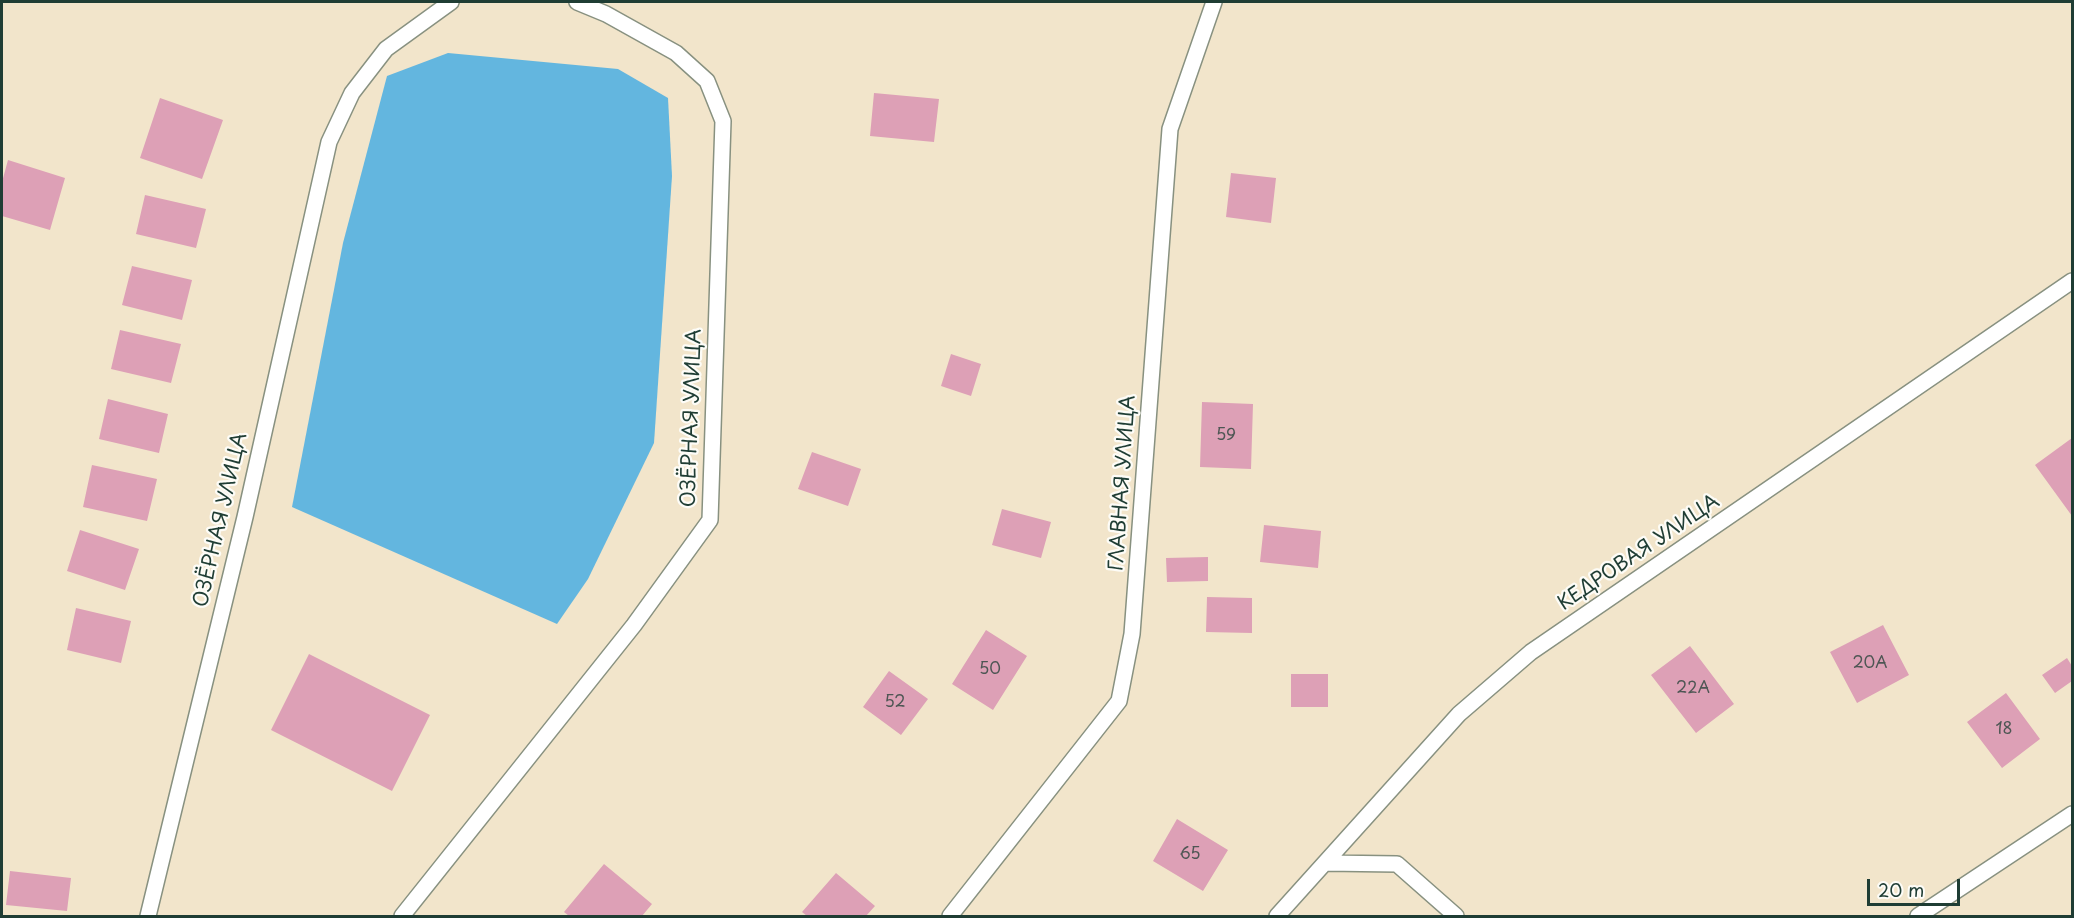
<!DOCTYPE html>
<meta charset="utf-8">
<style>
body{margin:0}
#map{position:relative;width:2074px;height:918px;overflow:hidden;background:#f2e5cb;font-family:"Playpen Sans",sans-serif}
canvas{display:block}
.frame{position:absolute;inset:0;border:3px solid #1f3d34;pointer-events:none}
.scale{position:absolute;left:1867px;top:879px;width:93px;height:27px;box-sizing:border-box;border:3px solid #1f3d34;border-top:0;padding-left:8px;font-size:18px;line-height:21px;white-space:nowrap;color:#1f3d34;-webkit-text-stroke:4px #fdfcf7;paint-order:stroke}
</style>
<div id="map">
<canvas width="2074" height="918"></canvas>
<div class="frame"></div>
<div class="scale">20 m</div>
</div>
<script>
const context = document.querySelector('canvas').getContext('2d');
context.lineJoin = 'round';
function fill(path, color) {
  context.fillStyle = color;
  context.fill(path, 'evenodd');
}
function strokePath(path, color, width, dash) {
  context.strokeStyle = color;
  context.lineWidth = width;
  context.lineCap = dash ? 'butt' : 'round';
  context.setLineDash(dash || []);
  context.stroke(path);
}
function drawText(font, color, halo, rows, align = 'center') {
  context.font = font + ' "Playpen Sans",sans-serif';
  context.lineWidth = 4.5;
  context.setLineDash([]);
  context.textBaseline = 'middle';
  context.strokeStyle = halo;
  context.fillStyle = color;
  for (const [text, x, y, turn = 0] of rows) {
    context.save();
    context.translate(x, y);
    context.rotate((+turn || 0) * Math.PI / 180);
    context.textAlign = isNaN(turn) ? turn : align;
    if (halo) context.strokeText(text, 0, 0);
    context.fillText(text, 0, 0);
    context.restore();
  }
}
fill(new Path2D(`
 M 448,53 L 618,69 L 668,98 L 672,176 L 654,443 L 588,579 L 557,624 L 292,507 L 343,243 L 387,76 Z`), '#63b6df');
fill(new Path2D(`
 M 874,93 L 939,99 L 934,142 L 870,136 Z
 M 160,98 L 223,120 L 202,179 L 140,158 Z
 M 8,160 L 65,178 L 50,230 L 2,216 L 2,182 Z
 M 1231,173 L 1276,178 L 1271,223 L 1226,217 Z
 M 145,195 L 206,209 L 196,248 L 136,234 Z
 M 132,266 L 192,280 L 182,320 L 122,305 Z
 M 120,330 L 181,344 L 171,383 L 111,369 Z
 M 951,354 L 981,364 L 971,396 L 941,386 Z
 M 108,399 L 168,414 L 159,453 L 99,439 Z
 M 1202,402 L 1253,404 L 1251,469 L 1200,467 Z
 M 2072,438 L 2072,516 L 2035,465 Z
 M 812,452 L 861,469 L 848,506 L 798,489 Z
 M 92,465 L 157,479 L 147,521 L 83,507 Z
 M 1002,509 L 1051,522 L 1041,558 L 992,545 Z
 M 1264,525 L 1321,531 L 1318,568 L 1260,562 Z
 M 80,530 L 139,549 L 125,590 L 67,571 Z
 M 1208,557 L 1208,581 L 1167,582 L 1166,558 Z
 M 1207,597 L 1252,598 L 1252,633 L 1206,632 Z
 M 76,608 L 131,621 L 121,663 L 67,650 Z
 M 1883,625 L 1909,675 L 1857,703 L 1830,652 Z
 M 986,630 L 1027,656 L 993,710 L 952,684 Z
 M 1690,646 L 1734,704 L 1696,733 L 1651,675 Z
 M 309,654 L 430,715 L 392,791 L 271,730 Z
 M 2067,658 L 2072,666 L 2072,681 L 2055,693 L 2042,675 Z
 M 889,671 L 928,699 L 901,735 L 863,707 Z
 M 1291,674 L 1328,674 L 1328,707 L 1291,707 Z
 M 2006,693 L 2040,739 L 2002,768 L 1967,722 Z
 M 1177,819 L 1228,850 L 1203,891 L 1153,861 Z
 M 604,864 L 652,904 L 642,916 L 569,916 L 564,912 Z
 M 10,871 L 71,878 L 67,911 L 6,905 Z
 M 836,873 L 875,906 L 866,916 L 807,916 L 802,912 Z`), '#dda0b6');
const service = new Path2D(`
 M 1326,863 L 1397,864 L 1456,916
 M 148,916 L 245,517 L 329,142 L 352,93 L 386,49 L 451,2
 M 402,916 L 634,625 L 710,520 L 723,121 L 707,81 L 676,53 L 606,14 L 577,2
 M 950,916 L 1119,701 L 1132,634 L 1170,129 L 1214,2
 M 1277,916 L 1459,714 L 1531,652 L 2072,281
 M 1918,916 L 2072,814`);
strokePath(service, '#889180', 18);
strokePath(service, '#fff', 15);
drawText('16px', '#4e5654', null, [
 ["59",1226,436],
 ["20А",1870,664],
 ["50",990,670],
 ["22А",1693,689],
 ["52",895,703],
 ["18",2004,730],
 ["65",1190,855]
]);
drawText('20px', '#1f3d34', '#fdfcf7', [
 ["ОЗЁРНАЯ УЛИЦА",692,418,-88],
 ["ГЛАВНАЯ УЛИЦА",1123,483,-86],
 ["ОЗЁРНАЯ УЛИЦА",221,520,-77],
 ["КЕДРОВАЯ УЛИЦА",1639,553,-34]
]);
</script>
